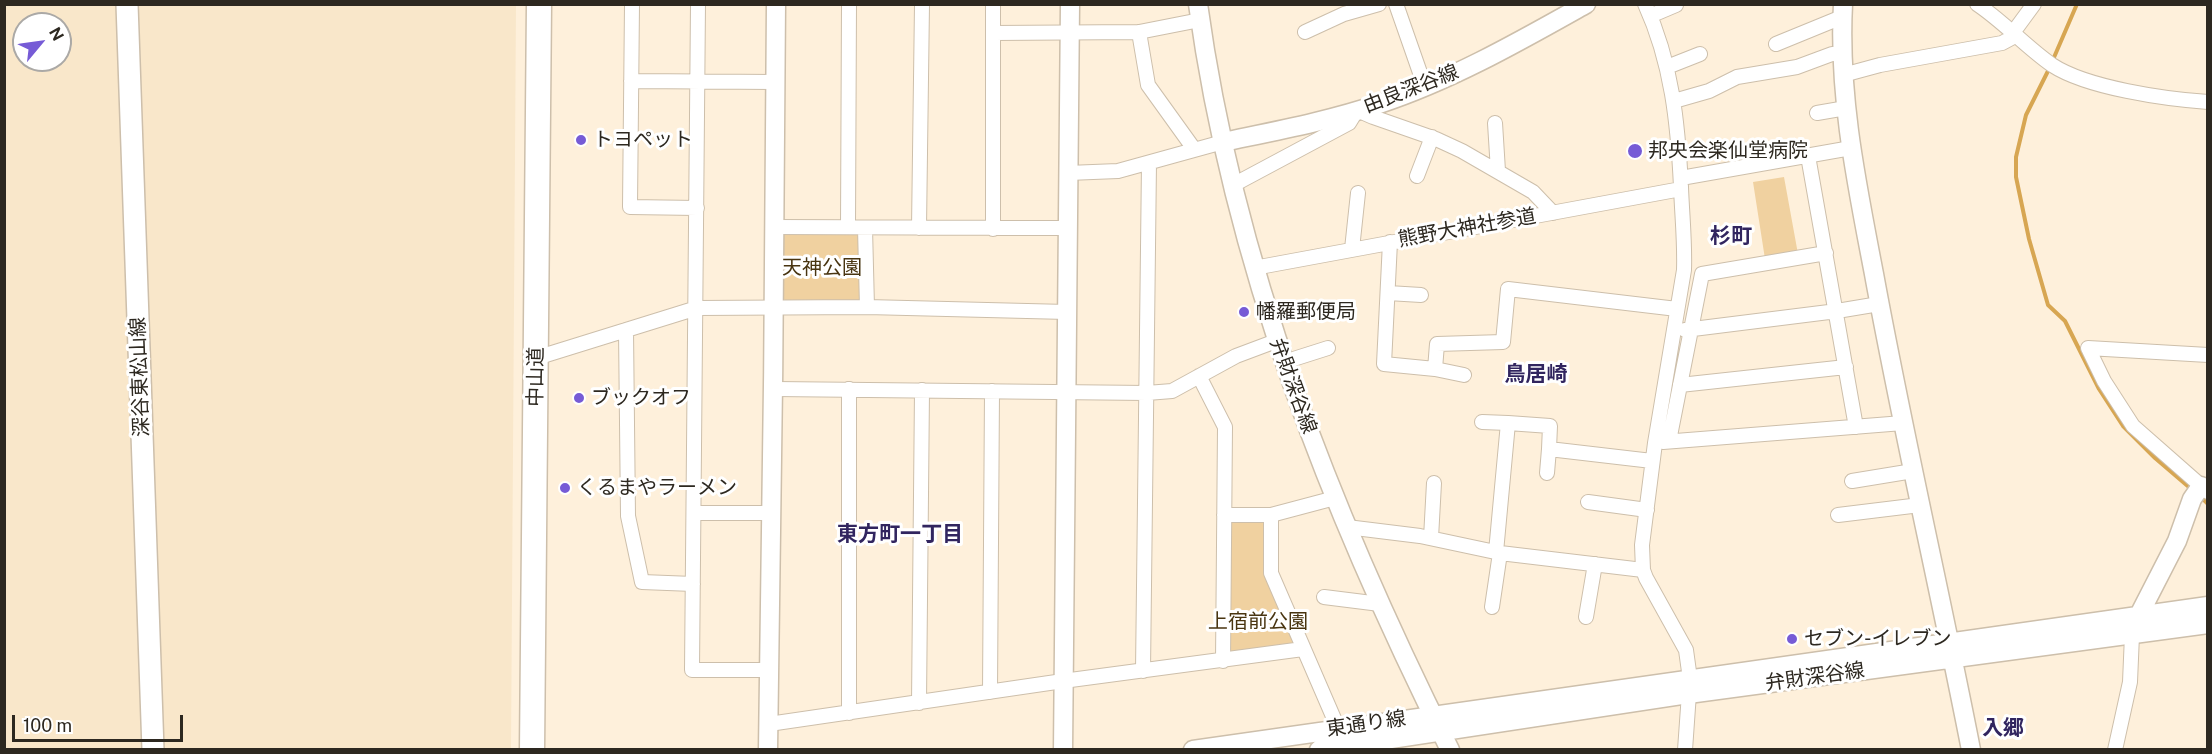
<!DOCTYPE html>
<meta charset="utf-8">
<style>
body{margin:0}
#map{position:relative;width:2212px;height:754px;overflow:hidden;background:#fef0db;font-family:"Public Sans",sans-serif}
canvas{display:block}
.frame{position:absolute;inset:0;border:6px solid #2d2820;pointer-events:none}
.north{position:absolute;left:12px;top:12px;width:60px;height:60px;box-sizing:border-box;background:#fff;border:2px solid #aba9a6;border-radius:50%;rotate:61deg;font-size:16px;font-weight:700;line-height:24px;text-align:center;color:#2d2820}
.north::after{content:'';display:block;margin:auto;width:21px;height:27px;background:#765bd6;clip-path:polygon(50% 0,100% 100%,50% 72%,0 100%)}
.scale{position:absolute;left:12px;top:715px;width:171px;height:27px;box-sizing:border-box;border:3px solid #2d2820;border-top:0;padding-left:8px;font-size:18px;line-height:21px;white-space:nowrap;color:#2d2820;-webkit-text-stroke:4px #fff;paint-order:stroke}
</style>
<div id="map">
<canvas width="2212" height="754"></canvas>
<div class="frame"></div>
<div class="north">N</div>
<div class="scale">100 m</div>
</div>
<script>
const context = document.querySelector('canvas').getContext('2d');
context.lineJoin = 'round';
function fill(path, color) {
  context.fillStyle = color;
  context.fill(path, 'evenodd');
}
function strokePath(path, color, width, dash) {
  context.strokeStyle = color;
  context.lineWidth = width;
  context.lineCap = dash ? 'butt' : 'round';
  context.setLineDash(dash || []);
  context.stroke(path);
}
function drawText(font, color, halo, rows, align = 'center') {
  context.font = font + ' "Public Sans","Noto Sans JP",sans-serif';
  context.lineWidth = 6;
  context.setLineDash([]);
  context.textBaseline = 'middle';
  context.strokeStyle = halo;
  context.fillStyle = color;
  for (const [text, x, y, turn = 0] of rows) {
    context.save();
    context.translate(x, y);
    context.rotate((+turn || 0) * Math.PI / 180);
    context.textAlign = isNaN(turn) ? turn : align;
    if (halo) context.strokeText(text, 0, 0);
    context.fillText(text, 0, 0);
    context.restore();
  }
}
fill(new Path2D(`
 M 4,5 L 516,5 L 511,749 L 5,749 ZM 24,24 L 60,24 L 60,60 L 24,60 Z`), '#f9e7ca');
fill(new Path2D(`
 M 1784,177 L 1798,254 L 1765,259 L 1753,182 Z
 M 785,233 L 859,234 L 862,298 L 859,302 L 786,301 L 781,297 L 782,237 Z
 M 1264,520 L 1267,524 L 1267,573 L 1295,645 L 1233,654 L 1229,651 L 1230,524 L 1233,521 Z`), '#f0d1a0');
strokePath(new Path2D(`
 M 2052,62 L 2077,4
 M 2049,69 L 2026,115 L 2016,157 L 2016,177 L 2029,239 L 2048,305 L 2065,321 L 2099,389 L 2123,426 L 2155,458 L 2190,488
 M 2202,498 L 2208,504`), '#d7a652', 4);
const street = new Path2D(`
 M 632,4 L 630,207 L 697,208
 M 698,4 L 692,670 L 769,670
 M 993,4 L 993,229
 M 1396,4 L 1425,87
 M 1645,4 C 1672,63 1678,124 1681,187 C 1682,215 1685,242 1684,270 L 1655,443 L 1642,545 L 1643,570 L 1646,578 L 1686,650 L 1690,679 L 1685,750
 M 1977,4 C 2004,22 2026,47 2052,65 C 2087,88 2165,99 2208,102
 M 1650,16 L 1676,5
 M 1139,32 L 1148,85 L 1194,149
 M 1305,32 L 1344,14 L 1379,4
 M 993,33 L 1139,32 L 1200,20
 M 2012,34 L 2034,4
 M 1776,44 L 1842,17
 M 1667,67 L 1700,54
 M 1843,75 L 1880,65 L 2002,43 L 2015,36
 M 631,81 L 775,82
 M 1674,101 L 1709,91 L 1737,77 L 1797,67 L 1832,54 L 1842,54
 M 1817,113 L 1846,108
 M 1495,123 L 1498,171
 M 1808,156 L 1856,427
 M 1068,173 L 1118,171 L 1223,142
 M 1417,176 L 1432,137
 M 1681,178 L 1851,148
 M 1233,185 L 1349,123 L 1357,110 L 1373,117 L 1436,139 L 1462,151 L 1533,192 L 1553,213
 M 773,227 L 1068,228
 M 848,227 L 849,4
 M 865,228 L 867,307
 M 919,228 L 922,4
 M 1390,242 L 1384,364 L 1435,369 L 1437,344 L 1503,342 L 1508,289 L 1677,309
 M 1352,249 L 1358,193
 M 1254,268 L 1681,189
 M 1388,293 L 1421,295
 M 626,330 L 628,516 L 642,582 L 693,584
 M 1685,330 L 1837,311 L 1879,304
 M 2208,355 L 2088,348 L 2104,381 L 2133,426 L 2208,492
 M 536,358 L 697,308 L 867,307 L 1067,312
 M 1284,362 L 1328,348
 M 1435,369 L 1464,375
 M 1199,376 L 1225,427 L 1223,661
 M 1680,385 L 1846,367
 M 775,389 L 1147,393 L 1172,391 L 1236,356 L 1276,341
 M 1482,422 L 1508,423
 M 1669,441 L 1702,274 L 1826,253
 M 1663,442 L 1903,423
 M 1547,473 L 1549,449
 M 1852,481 L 1913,471
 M 1588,502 L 1647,510
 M 694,513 L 772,513
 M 1224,515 L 1271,515 L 1335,498
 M 1271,515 L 1271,573 L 1338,728
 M 1838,515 L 1920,505
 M 1347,527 L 1420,536 L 1500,553 L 1643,570
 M 1431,538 L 1434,483
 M 1496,552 L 1508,423 L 1550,426 L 1549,449 L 1652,461
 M 1324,597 L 1380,604
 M 1492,607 L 1500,553
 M 1586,617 L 1595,564
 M 1143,671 L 1149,163
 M 990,692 L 992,391
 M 919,703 L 922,390
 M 849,713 L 849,389
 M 769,724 L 1063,681 L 1303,649
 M 2115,750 L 2130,682 L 2132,635 L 2135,626`);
const secondary = new Path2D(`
 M 1198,4 C 1234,267 1332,514 1450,750
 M 1843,4 C 1838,96 1857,185 1874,274 C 1903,433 1940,591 1971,750
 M 1223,142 C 1275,131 1329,121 1379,104 C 1452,80 1520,41 1586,4
 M 2139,615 L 2177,541 L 2192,499 L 2201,486
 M 768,750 C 773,501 774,253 776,4
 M 1063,750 L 1070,4
 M 1193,750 L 2208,606
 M 1319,750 L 1688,694 L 2208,624`);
const primary = new Path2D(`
 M 127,4 L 153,750`);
const highway = new Path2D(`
 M 532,750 L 539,4`);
strokePath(street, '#cdbfab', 16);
strokePath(secondary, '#cdbfab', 21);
strokePath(primary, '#cdbfab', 24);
strokePath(highway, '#cdbfab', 27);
strokePath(street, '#fff', 14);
strokePath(secondary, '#fff', 18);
strokePath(primary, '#fff', 21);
strokePath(highway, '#fff', 24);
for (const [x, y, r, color] of [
 [581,140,6,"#765bd6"],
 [1635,151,8,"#765bd6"],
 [1244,312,6,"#765bd6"],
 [579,398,6,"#765bd6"],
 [565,488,6,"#765bd6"],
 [1792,639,6,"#765bd6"]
]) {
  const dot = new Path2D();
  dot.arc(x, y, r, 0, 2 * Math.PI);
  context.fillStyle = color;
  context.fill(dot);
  strokePath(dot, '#fff', 2);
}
drawText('20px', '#2d2820', '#fff', [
 ["由良深谷線",1411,89,-21],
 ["熊野大神社参道",1467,228,-10],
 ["深谷東松山線",140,377,-92],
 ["中山道",536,377,-89],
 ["弁財深谷線",1293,386,70],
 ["弁財深谷線",1815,677,-8],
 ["東通り線",1366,724,-8]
]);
drawText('20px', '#2d2820', '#fff', [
 ["トヨペット",593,140],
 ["邦央会楽仙堂病院",1648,151],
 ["幡羅郵便局",1256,312],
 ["ブックオフ",591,398],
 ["くるまやラーメン",577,488],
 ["セブン-イレブン",1804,639]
], 'left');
drawText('20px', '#493511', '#fff', [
 ["天神公園",822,268],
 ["上宿前公園",1258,622]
]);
drawText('bold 21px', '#31255f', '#fff', [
 ["杉町",1731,237],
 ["鳥居崎",1536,375],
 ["東方町一丁目",900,535],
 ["入郷",2003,729]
]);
</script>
